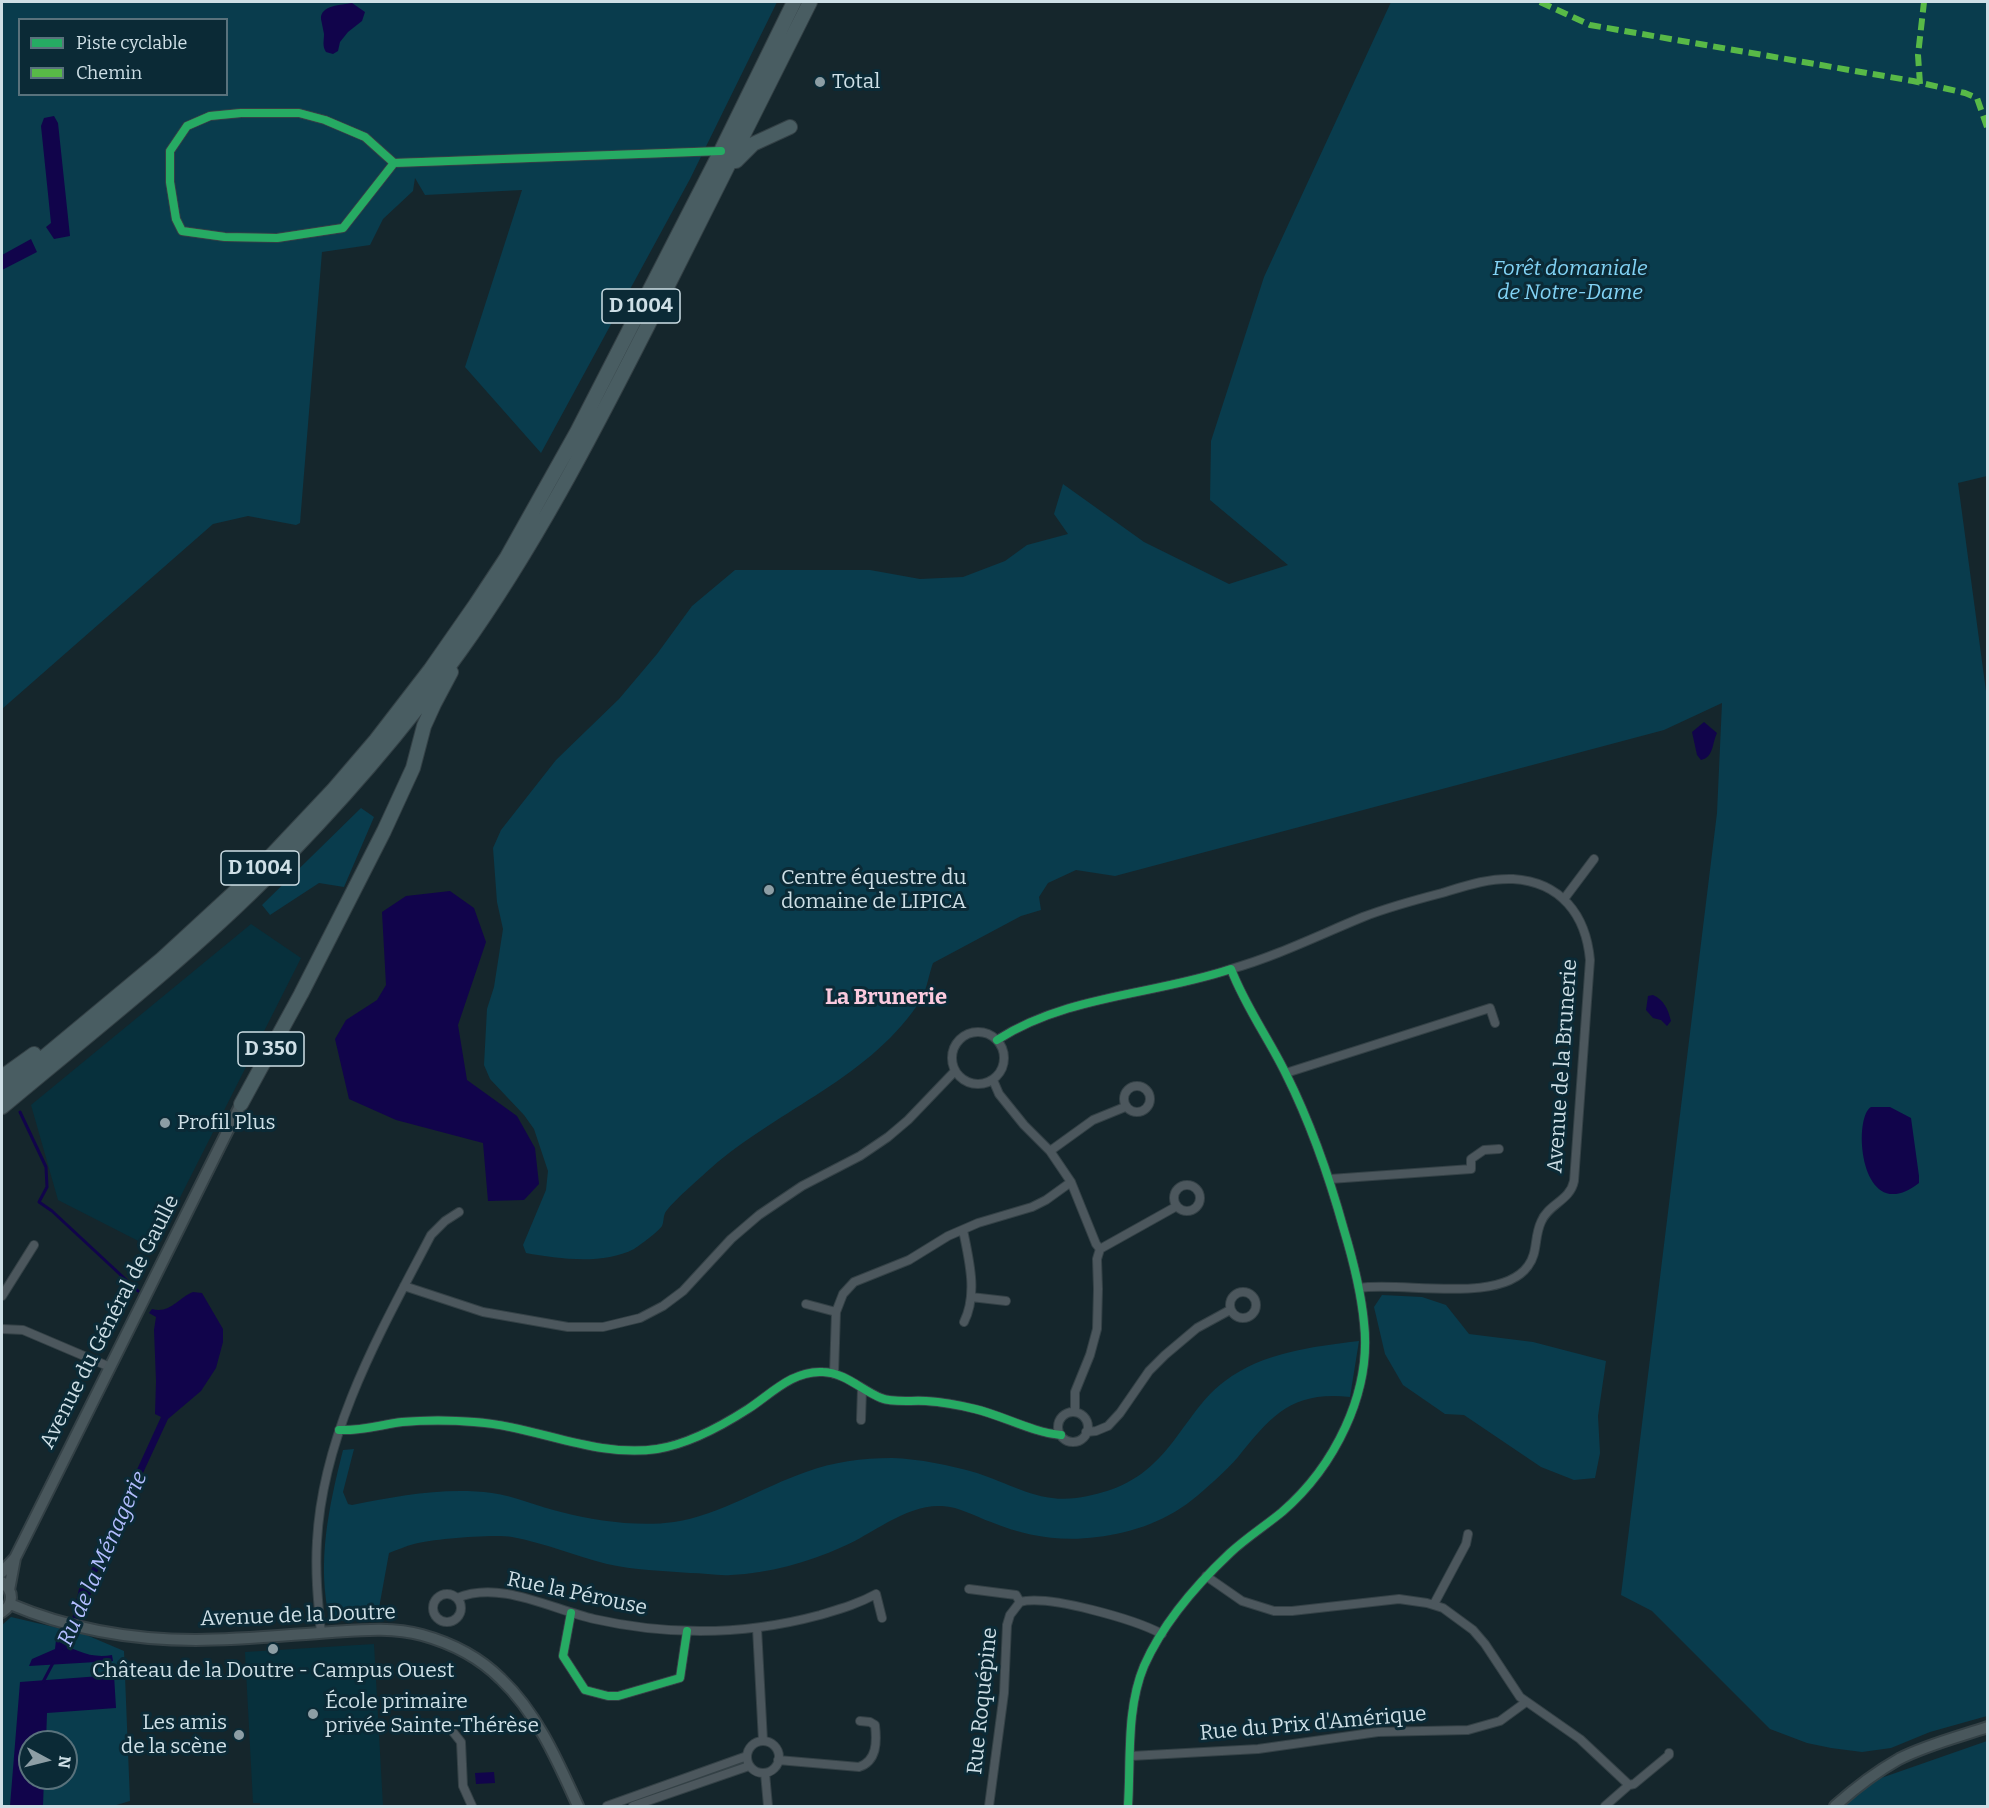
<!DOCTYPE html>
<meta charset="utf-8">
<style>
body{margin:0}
#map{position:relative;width:1989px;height:1808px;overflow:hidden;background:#15262c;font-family:Bitter,serif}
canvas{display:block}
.frame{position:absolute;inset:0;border:3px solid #cedfe6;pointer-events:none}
.legend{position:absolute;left:18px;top:18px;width:210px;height:78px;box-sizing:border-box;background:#0b2a36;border:2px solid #59727c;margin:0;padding:8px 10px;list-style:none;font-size:18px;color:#cedfe6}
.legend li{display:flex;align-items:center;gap:12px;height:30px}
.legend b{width:30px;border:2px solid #59727c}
.north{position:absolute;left:18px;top:1730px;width:60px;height:60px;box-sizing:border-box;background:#0b2a36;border:2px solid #59727c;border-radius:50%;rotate:97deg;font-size:16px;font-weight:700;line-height:24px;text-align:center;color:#cedfe6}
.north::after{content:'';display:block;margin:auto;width:21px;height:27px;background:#8d9ea5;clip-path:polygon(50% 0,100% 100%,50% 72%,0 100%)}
</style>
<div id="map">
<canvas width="1989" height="1808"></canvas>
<div class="frame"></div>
<ul class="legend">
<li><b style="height:8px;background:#26ab63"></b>Piste cyclable</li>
<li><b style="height:8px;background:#58b947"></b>Chemin</li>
</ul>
<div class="north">N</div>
</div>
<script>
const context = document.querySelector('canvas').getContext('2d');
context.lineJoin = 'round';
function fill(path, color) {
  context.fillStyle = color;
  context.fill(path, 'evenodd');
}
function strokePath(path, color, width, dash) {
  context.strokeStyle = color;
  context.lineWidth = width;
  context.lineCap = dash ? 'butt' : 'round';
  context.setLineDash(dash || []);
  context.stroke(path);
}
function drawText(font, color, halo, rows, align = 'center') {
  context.font = font + ' Bitter,serif';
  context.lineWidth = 6;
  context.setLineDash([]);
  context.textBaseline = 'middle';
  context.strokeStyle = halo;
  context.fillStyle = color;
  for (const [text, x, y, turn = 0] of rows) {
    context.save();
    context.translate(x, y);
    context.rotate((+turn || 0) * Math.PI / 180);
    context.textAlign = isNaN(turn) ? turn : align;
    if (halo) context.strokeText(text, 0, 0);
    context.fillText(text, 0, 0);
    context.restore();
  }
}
fill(new Path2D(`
 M 251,924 L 301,958 L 154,1249 L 58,1200 L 31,1105 Z
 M 374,1644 L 383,1806 L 260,1806 L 260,1803 L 253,1803 L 245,1652 Z`), '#07303c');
fill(new Path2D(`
 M 2,2 L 777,2 L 690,179 L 541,453 L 465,367 L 522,190 L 425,195 L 415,178 L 413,191 L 383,219 L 370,245 L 322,252 L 300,523 L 296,525 L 248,516 L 213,524 L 2,709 ZM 20,20 L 226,20 L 226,94 L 20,94 Z
 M 1391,2 L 1987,2 L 1987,476 L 1958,483 L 1988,706 L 1987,1716 L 1930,1732 L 1891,1748 L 1862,1752 L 1831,1748 L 1807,1743 L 1770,1729 L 1652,1611 L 1621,1595 L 1717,813 L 1722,703 L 1664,730 L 1115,876 L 1076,870 L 1048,883 L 1039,897 L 1041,910 L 1021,916 L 933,963 C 929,974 927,988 922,998 C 873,1077 778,1109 711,1168 C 700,1178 672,1202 665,1213 C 663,1217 664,1222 662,1226 C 659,1231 639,1246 634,1249 C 603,1265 559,1259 526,1253 L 523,1245 L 546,1190 L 548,1171 L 534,1129 L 524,1115 L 490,1079 L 484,1065 L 487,1009 L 494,987 L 503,929 L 497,902 L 493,848 L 501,830 L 556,760 L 619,699 L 657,654 L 692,606 L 735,570 L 870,570 L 920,579 L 963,577 L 1005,561 L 1027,545 L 1068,534 L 1054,514 L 1063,484 L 1144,542 L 1229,584 L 1288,565 L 1210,500 L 1211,441 L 1264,277 Z
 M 361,808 L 374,817 L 344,887 L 319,883 L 270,915 L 262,905 Z
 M 1382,1295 L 1422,1297 L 1446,1305 L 1469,1334 L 1533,1342 L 1606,1361 L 1598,1416 L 1600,1453 L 1595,1478 L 1574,1480 L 1541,1467 L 1464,1415 L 1445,1414 L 1403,1385 L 1385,1354 L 1374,1307 Z
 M 1359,1341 L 1350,1397 C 1292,1391 1272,1415 1238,1457 C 1226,1471 1211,1484 1197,1496 C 1169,1520 1133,1533 1097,1537 C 1060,1542 1025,1536 991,1522 C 974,1516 960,1507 942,1506 C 906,1504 873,1534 842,1547 C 807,1563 769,1573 731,1575 C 718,1576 703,1573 690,1573 C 663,1571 634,1570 607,1564 C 575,1556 545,1543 512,1537 C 493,1534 433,1539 414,1544 C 406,1546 397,1550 389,1553 L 377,1619 L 330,1621 C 316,1563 329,1506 343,1450 L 354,1449 L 343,1492 L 348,1504 L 352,1505 C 399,1496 444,1487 492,1493 C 515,1496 538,1507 561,1512 C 596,1521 638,1527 674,1522 C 721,1515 762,1487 806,1472 C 833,1462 862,1458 892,1458 C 920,1459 949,1465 977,1473 C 1011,1484 1039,1503 1076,1498 C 1105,1494 1133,1484 1154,1463 C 1181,1438 1195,1403 1225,1381 C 1264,1352 1311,1347 1359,1341 Z
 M 11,1617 L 84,1634 L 124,1651 L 130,1801 L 113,1806 L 2,1806 L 2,1625 ZM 30,1742 L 66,1742 L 66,1778 L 30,1778 Z
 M 1987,1741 L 1987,1806 L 1835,1806 L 1861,1785 Z`), '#093c4d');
fill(new Path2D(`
 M 352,3 L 365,12 L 362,21 L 348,32 L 340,42 L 338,51 L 333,54 L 326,52 C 322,46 324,41 324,34 C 323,29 322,24 321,19 C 320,5 342,5 352,3 Z
 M 54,116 L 58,123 L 70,236 L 54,239 L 46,227 L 51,223 L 41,126 L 44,118 Z
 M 31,239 L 37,252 L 2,270 L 2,255 Z
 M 1704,722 L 1717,733 C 1712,743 1714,757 1701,760 L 1697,755 L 1692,732 Z
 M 450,891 L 474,908 L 486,942 L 458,1025 L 467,1080 L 517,1116 L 535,1148 L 539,1184 L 524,1200 L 488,1201 L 483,1143 L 396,1120 L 349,1099 L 335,1039 L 346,1020 L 377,1000 L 386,985 L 382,912 L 406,896 Z
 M 1653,995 C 1664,1000 1668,1009 1671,1021 L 1667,1026 L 1661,1020 L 1653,1018 L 1646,1010 L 1648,996 Z
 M 1871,1107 L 1890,1107 L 1911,1118 L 1919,1176 L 1919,1183 C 1860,1229 1852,1118 1871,1107 Z
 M 193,1292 L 202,1293 L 223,1329 L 223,1342 L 216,1368 L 201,1391 L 168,1419 L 93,1581 L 89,1603 L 78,1637 L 69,1632 L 79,1589 L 87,1579 L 161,1417 L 155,1414 L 156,1381 L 154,1330 L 156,1317 L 149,1313 L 152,1309 C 170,1314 178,1298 193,1292 Z
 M 56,1640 C 74,1650 91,1659 112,1655 L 113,1661 L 29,1666 L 32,1659 L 55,1649 Z
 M 114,1675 L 116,1708 L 47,1713 L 46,1742 L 30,1742 L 30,1778 L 44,1778 L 43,1806 L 10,1806 L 20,1682 Z
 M 494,1772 L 495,1783 L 476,1784 L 475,1773 Z`), '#11044b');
strokePath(new Path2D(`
 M 20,1112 L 46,1167 L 47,1187 L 39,1202 L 52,1211 L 138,1291
 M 64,1649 L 71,1639 L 74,1631
 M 43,1682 L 53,1663`), '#11044b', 3);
const street = new Path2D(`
 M 394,163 L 343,228 L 277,238 L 225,237 L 182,231 L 176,219 L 170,182 L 170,151 L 187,126 L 210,116 L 241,113 L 299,113 L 325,120 L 365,137 L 394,163 L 721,151
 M 1564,899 L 1594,859
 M 1231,969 C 1277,956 1319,935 1363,917 C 1389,907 1415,900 1442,893 C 1465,886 1488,878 1513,879 C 1561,882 1586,915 1590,960 L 1574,1181 C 1570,1201 1548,1204 1541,1222 C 1534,1237 1538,1253 1528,1266 C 1500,1305 1402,1281 1359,1288
 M952 1058a26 26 0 1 1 52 0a26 26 0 1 1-52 0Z
 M 997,1040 C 1067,995 1154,995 1231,969 C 1245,1006 1269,1039 1286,1074 C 1311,1124 1329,1176 1344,1230 C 1353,1260 1361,1291 1364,1323 C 1372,1393 1334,1467 1282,1512 C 1265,1526 1246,1538 1230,1553 C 1196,1585 1163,1623 1144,1666 C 1126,1709 1131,1760 1128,1806
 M 1286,1073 L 1490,1008 L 1495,1023
 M 993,1080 L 999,1094 L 1024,1125 L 1050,1151 L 1071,1182 L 1096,1244 L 1100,1249 L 1097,1259 L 1098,1289 L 1097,1329 L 1090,1355 L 1075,1392 L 1075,1412
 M1124 1099a13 13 0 1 1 26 0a13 13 0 1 1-26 0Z
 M 1050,1151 L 1093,1120 L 1125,1107
 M 1330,1179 L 1471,1169 L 1471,1159 L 1484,1150 L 1499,1149
 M1174 1198a13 13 0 1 1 26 0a13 13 0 1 1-26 0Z
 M 963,1230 C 969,1260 978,1294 964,1322
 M 1100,1249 L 1177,1206
 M 404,1286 L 483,1312 L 568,1327 L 603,1327 L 640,1318 L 663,1306 L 683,1291 L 731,1239 L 759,1215 L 802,1186 L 860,1156 L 888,1137 L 908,1120 L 955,1071
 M1230 1305a13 13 0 1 1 26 0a13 13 0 1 1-26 0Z
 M 2,1296 L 34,1245
 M 971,1297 L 1006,1301
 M 806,1304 L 836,1312
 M 2,1329 L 23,1330 L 110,1367
 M 834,1374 L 836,1312 L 843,1294 L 854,1282 L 909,1260 L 948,1236 L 978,1223 L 1032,1207 L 1046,1200 L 1071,1182
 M1058 1427a15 15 0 1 1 30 0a15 15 0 1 1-30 0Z
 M 861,1420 L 862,1388
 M 339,1430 C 361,1431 380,1425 402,1422 C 426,1420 450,1420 474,1422 C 536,1426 594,1458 657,1449 C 689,1444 720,1427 748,1409 C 771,1394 793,1370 823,1372 C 846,1373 861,1390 881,1398 C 893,1403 912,1400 926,1401 C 942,1402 959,1405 975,1409 C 1004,1416 1031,1432 1061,1435
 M 1086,1432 L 1096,1431 L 1108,1426 L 1120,1413 L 1149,1371 L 1165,1355 L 1197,1328 L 1230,1310
 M 1206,1576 L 1242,1601 L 1274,1611 L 1292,1611 L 1399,1599 L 1427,1603 L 1443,1608 L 1473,1630 L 1485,1644 L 1520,1697 L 1580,1739 L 1629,1785 L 1605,1806
 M 969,1589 L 1016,1595 L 1020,1602
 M433 1608a14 14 0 1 1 28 0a14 14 0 1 1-28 0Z
 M 457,1598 C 500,1580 551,1609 594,1619 C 669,1636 746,1635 820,1615 C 840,1609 858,1604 876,1594 L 882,1618
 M 1434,1604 L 1466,1544 L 1468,1534
 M 571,1613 L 563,1656 L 585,1690 L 608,1696 L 618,1696 L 680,1678 L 687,1631
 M 757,1628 L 763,1741
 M 321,1633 C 318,1602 315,1572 317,1541 C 323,1431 381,1331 431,1235 L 445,1221 L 459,1212
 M 449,1727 L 461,1742 L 463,1786 L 472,1806
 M747 1757a16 16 0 1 1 32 0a16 16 0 1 1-32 0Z
 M 1131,1756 L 1258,1749 L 1378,1732 L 1468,1730 L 1500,1721 L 1526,1702
 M 778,1760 L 859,1767 C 877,1761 877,1742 875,1725 L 870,1722 L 860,1721
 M 765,1773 L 768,1806
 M 1629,1785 L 1634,1784 L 1669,1755 L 1669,1753
 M 607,1806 L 747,1756
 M 633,1806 L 749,1766
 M 989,1806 L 1004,1693 L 1007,1625 L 1010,1615 L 1020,1602 C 1048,1594 1136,1620 1162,1634`);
const secondary = new Path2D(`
 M 2,1572 L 15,1558 L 241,1104
 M 2,1582 C 14,1591 14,1604 2,1612
 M 9,1590 L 15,1558
 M 10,1604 C 69,1629 132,1640 196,1640 C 241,1640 287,1635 332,1632 C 362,1630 393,1627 422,1635 C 451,1643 480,1658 501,1679 C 537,1713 558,1762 578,1806
 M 1835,1806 C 1854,1789 1876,1772 1899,1759 C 1926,1745 1958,1737 1988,1727`);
const highway = new Path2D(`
 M 736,161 L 753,144 L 790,127
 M 2,1077 L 34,1054
 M 2,1092 L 162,959 L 251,877 L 334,789 L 376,740 L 430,670 L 476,604 L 507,557 L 577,432 L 721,151 L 794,2
 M 241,1104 L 301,994 L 384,831 L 413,768 L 424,726 L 434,704 L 451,672
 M 2,1107 C 89,1034 179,964 260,884 C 332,812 401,734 460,651 C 533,549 591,437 648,325 C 702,218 756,109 810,2`);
strokePath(street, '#344146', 10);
strokePath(secondary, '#344146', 14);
strokePath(highway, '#344146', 16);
strokePath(street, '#4c575d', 8);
strokePath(secondary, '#49575c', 10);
strokePath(highway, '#495d62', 14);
strokePath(new Path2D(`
 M 1540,2 L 1590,25 L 1913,81 L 1965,93 L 1977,98 L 1988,130
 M 1920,84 L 1918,55 L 1924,2`), '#58b947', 6, [12, 6]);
strokePath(new Path2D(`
 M 394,163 L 343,228 L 277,238 L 225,237 L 182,231 L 176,219 L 170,182 L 170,151 L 187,126 L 210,116 L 241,113 L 299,113 L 325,120 L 365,137 L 394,163 L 721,151
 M 997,1040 C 1067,995 1154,995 1231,969 C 1245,1006 1269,1039 1286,1074 C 1311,1124 1329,1176 1344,1230 C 1353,1260 1361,1291 1364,1323 C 1372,1393 1334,1467 1282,1512 C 1265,1526 1246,1538 1230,1553 C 1196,1585 1163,1623 1144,1666 C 1126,1709 1131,1760 1128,1806
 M 339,1430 C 361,1431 380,1425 402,1422 C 426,1420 450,1420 474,1422 C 536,1426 594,1458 657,1449 C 689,1444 720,1427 748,1409 C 771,1394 793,1370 823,1372 C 846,1373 861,1390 881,1398 C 893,1403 912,1400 926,1401 C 942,1402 959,1405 975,1409 C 1004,1416 1031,1432 1061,1435
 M 571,1613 L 563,1656 L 585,1690 L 608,1696 L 618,1696 L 680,1678 L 687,1631`), '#26ab63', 8);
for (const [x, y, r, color] of [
 [820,82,6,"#8d9ea5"],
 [769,890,6,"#8d9ea5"],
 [165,1123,6,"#8d9ea5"],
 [273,1649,6,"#8d9ea5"],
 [313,1714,6,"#8d9ea5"],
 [239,1735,6,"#8d9ea5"]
]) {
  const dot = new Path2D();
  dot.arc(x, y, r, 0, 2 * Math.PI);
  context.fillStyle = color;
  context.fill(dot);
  strokePath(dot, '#0b2a36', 2);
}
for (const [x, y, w] of [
 [641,306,78],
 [260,868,78],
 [271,1049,66]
]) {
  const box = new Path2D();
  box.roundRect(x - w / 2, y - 17, w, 34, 4.5);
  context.fillStyle = '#0b2a36';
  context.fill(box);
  strokePath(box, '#cedfe6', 1.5);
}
drawText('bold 20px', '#cedfe6', null, [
 ["D 1004",641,306],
 ["D 1004",260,868],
 ["D 350",271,1049]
]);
drawText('21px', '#cedfe6', '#0b2a36', [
 ["Total",832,82],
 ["Centre équestre du",781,878],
 ["domaine de LIPICA",781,902],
 ["Profil Plus",177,1123],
 ["Château de la Doutre - Campus Ouest",273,1671,"center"],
 ["École primaire",325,1702],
 ["privée Sainte-Thérèse",325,1726],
 ["Les amis",227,1723,"right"],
 ["de la scène",227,1747,"right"]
], 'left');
drawText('italic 21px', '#82d3f5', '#0b2a36', [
 ["Forêt domaniale",1570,269],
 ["de Notre-Dame",1570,293]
]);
drawText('21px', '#cedfe6', '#0b2a36', [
 ["Avenue de la Brunerie",1563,1066,-86],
 ["Avenue du Général de Gaulle",110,1322,-63],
 ["Rue la Pérouse",577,1594,12],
 ["Avenue de la Doutre",298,1616,-2],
 ["Rue Roquépine",983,1701,-84],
 ["Rue du Prix d'Amérique",1313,1724,-5]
]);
drawText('bold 22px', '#fbcade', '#0b2a36', [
 ["La Brunerie",886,998]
]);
drawText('italic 22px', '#b2bdfe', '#0b2a36', [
 ["Ru de la Ménagerie",103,1559,-66]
]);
</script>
